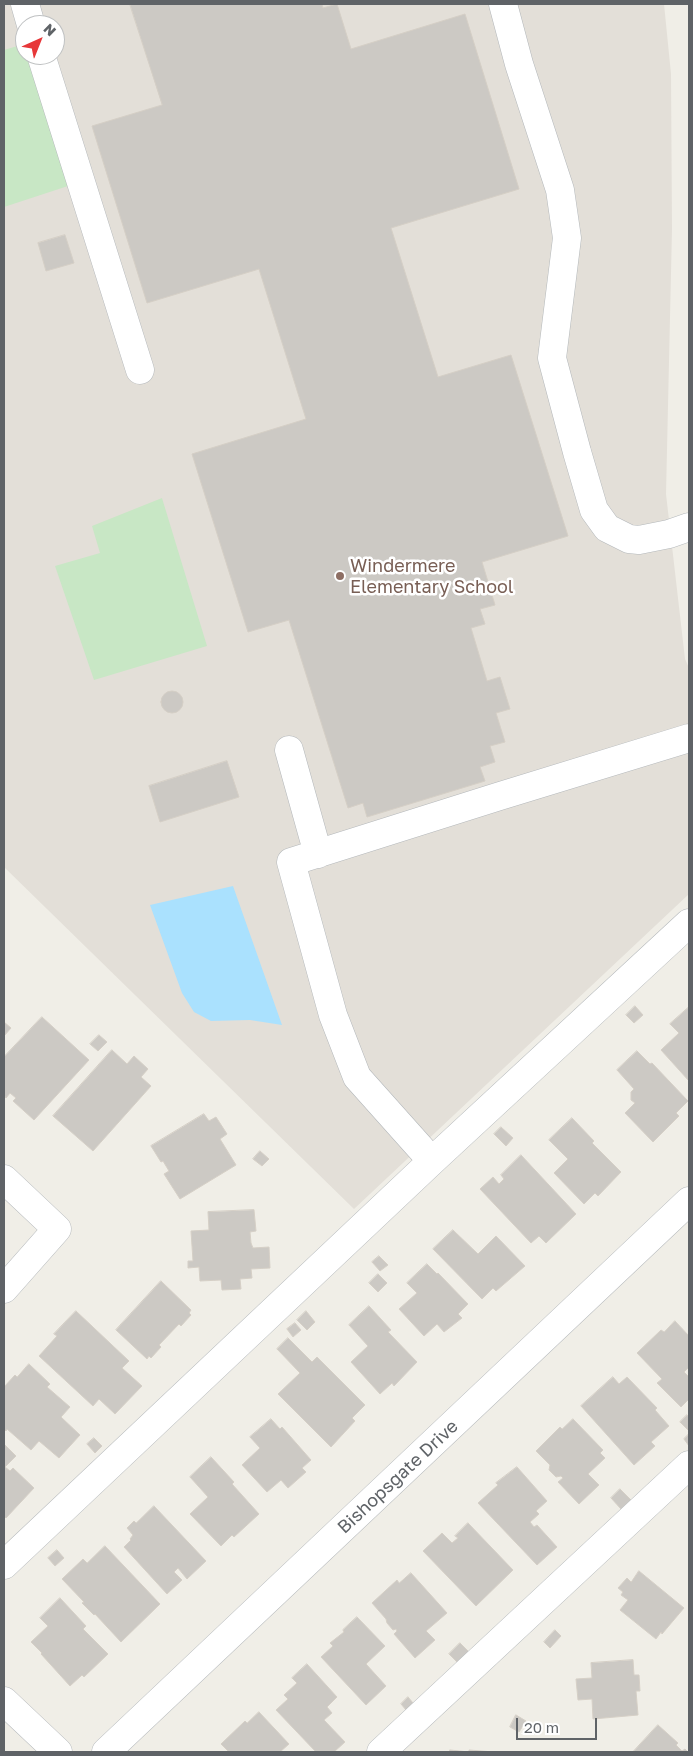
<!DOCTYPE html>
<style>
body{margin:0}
#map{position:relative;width:693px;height:1756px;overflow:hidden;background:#f0eee7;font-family:"Golos Text",sans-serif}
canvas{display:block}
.frame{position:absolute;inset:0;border:5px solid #5f6367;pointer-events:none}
.north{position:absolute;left:15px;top:15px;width:50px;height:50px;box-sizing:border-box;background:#fff;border:1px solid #bfc1c2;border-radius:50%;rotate:44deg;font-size:14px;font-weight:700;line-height:20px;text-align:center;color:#5f6367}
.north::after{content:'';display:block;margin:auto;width:18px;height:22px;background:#e73739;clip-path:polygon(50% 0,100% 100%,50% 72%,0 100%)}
.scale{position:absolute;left:516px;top:1718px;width:81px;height:22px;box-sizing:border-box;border:2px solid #5f6367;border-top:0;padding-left:6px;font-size:15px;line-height:18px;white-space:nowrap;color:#5f6367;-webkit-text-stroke:4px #fff;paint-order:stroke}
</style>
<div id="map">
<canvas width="693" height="1756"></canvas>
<div class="frame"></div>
<div class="north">N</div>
<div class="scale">20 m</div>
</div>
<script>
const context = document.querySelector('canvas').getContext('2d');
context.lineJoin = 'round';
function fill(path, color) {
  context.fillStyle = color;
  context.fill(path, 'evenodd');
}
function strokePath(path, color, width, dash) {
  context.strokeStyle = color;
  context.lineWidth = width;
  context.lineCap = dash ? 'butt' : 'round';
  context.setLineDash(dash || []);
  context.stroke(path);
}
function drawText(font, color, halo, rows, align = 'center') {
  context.font = font + ' "Golos Text",sans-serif';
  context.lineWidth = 5;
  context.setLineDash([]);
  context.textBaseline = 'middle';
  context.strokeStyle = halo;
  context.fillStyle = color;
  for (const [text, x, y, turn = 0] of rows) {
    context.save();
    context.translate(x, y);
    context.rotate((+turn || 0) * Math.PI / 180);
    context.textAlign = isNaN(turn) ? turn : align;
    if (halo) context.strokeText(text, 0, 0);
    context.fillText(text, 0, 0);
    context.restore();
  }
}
fill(new Path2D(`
 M 4,4 L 664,4 L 671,74 L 672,229 L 666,494 L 685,659 L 689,668 L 689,894 L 354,1209 L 4,867 ZM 25,25 L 55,25 L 55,55 L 25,55 Z`), '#e3dfd8');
fill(new Path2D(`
 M 24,44 L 25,55 L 27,55 L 68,186 L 4,207 L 4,50 Z
 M 162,498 L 207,646 L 94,680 L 55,566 L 100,553 L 92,526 Z`), '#c8e7c5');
fill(new Path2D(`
 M 233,886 L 282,1025 L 250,1020 L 211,1021 L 194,1012 L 182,993 L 150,905 Z`), '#aae1fe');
const building = new Path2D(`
 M 130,4 L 322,4 L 323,8 L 337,4 L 351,49 L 465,14 L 519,189 L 391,228 L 438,377 L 511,355 L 568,536 L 482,562 L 495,605 L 480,609 L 485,624 L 471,628 L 487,681 L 500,677 L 510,709 L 496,713 L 505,742 L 490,746 L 495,762 L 480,767 L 485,781 L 367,817 L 363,803 L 348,808 L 289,620 L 248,632 L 192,454 L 306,419 L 259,269 L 147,303 L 92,126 L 162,105 Z
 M 65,235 L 74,263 L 46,271 L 38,243 Z
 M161 702a11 11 0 1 1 22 0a11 11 0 1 1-22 0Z
 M 227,761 L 239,797 L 160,822 L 149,786 Z
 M 635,1006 L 643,1015 L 634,1023 L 626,1015 Z
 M 689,1007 L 689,1081 L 661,1050 L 679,1033 L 670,1024 Z
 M 42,1017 L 89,1060 L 34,1120 L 13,1101 L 16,1098 L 10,1093 L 6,1098 L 4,1095 L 4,1057 Z
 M 4,1022 L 11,1028 L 4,1036 Z
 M 99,1035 L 107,1042 L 98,1051 L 90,1044 Z
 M 112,1050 L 127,1064 L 134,1056 L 148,1069 L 141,1077 L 151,1086 L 93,1151 L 53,1116 Z
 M 637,1051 L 650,1064 L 652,1063 L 688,1101 L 676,1113 L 679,1116 L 653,1142 L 625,1113 L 635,1103 L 631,1100 L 631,1092 L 634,1089 L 617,1070 Z
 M 204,1114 L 209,1121 L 216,1117 L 227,1134 L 220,1139 L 236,1165 L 180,1199 L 164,1174 L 169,1171 L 163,1161 L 161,1162 L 151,1146 Z
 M 572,1118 L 594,1141 L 592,1143 L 621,1172 L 598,1196 L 595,1193 L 584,1204 L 554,1173 L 568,1159 L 549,1140 Z
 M 501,1127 L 513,1138 L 506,1146 L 494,1134 Z
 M 260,1151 L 269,1159 L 262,1166 L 253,1159 Z
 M 521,1155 L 576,1214 L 546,1243 L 539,1236 L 531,1243 L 480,1189 L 493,1177 L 499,1184 L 504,1179 L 501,1175 Z
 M 254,1210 L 256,1231 L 250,1232 L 251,1243 L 253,1248 L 269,1247 L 270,1268 L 251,1269 L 252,1278 L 240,1279 L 241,1289 L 222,1290 L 221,1280 L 200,1281 L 199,1267 L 188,1268 L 188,1261 L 193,1261 L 191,1231 L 209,1230 L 208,1212 Z
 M 453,1230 L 478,1254 L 496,1236 L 525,1266 L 496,1291 L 493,1288 L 482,1299 L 433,1249 Z
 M 379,1256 L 388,1265 L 380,1271 L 372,1262 Z
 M 427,1264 L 437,1274 L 438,1273 L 468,1304 L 458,1314 L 462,1318 L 444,1332 L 437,1324 L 424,1336 L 399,1309 L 417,1293 L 407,1283 Z
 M 378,1274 L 387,1283 L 378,1292 L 369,1283 Z
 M 161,1281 L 191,1310 L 189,1313 L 191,1315 L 181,1326 L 179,1324 L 159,1345 L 161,1347 L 151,1358 L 149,1356 L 147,1359 L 116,1330 Z
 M 369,1306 L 391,1330 L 388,1332 L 417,1362 L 394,1386 L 392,1383 L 380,1394 L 351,1362 L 368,1346 L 349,1325 Z
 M 76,1311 L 129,1361 L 122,1368 L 142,1386 L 115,1414 L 99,1399 L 93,1406 L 39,1356 L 57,1336 L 54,1334 Z
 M 306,1311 L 315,1322 L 307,1330 L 297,1320 Z
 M 675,1321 L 689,1336 L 689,1367 L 684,1372 L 689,1377 L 689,1399 L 681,1407 L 657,1383 L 662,1379 L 637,1353 L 661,1330 L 664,1332 Z
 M 295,1323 L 301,1330 L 293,1337 L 287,1329 Z
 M 288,1338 L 312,1362 L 317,1357 L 365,1405 L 352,1418 L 355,1421 L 331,1447 L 278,1394 L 300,1373 L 277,1349 Z
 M 29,1364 L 50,1384 L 47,1387 L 70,1407 L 61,1417 L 80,1435 L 59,1458 L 39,1441 L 31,1450 L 7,1429 L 6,1431 L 4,1429 L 4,1387 L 15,1375 L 17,1377 Z
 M 613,1377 L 619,1384 L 627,1377 L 657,1408 L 655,1410 L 669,1426 L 651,1442 L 655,1446 L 634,1465 L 581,1406 Z
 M 687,1415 L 689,1418 L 689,1431 L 680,1422 Z
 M 271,1419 L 280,1429 L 282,1427 L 311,1460 L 302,1468 L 306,1472 L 288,1488 L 281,1480 L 267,1492 L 242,1465 L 260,1448 L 250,1437 Z
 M 573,1419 L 603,1450 L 600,1453 L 605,1458 L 588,1474 L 599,1485 L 579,1504 L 558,1482 L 563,1478 L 561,1476 L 556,1477 L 549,1470 L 550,1465 L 536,1451 L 560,1427 L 562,1429 Z
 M 688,1435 L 689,1437 L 689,1446 L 684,1439 Z
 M 94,1438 L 102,1446 L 95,1453 L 87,1444 Z
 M 4,1444 L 16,1456 L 5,1467 L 10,1471 L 13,1468 L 34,1488 L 6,1518 L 4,1516 Z
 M 211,1457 L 234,1482 L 232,1484 L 259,1514 L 234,1537 L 232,1535 L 221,1546 L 190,1514 L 208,1497 L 190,1477 Z
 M 517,1467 L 547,1501 L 536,1511 L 539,1514 L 530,1522 L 534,1527 L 537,1525 L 557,1547 L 537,1565 L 478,1503 L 498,1485 L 496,1483 Z
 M 620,1489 L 631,1500 L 621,1509 L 611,1498 Z
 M 154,1506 L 206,1561 L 187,1579 L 178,1568 L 174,1572 L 182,1580 L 167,1594 L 124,1547 L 131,1540 L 130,1539 L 133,1535 L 127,1528 L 134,1521 L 136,1523 Z
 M 468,1523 L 513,1570 L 476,1606 L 423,1551 L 442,1533 L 452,1543 L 458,1538 L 455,1536 Z
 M 105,1546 L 160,1604 L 121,1642 L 95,1614 L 94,1615 L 82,1603 L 84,1602 L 62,1579 L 83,1559 L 87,1563 Z
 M 57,1550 L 64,1558 L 55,1566 L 48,1558 Z
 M 639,1571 L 684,1608 L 662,1634 L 661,1632 L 656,1639 L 620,1610 L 628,1600 L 621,1595 L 623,1592 L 618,1588 L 627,1578 L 631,1582 Z
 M 411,1573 L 447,1613 L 426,1631 L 435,1640 L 415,1658 L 394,1634 L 397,1631 L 396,1629 L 393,1630 L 387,1623 L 386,1619 L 372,1603 L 397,1580 L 399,1583 Z
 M 60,1598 L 86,1626 L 83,1629 L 108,1654 L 84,1677 L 82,1675 L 70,1686 L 41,1654 L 42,1653 L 31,1642 L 48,1626 L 40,1618 Z
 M 357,1617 L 385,1646 L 366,1664 L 386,1686 L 366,1705 L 321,1657 L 333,1646 L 330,1643 L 344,1632 L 343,1630 Z
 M 555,1630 L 561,1636 L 550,1648 L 544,1642 Z
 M 460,1643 L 469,1652 L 458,1663 L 449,1654 Z
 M 633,1660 L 634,1675 L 639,1675 L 640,1691 L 636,1691 L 638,1715 L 593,1719 L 592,1699 L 578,1700 L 576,1679 L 592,1678 L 591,1663 Z
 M 307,1664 L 337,1697 L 327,1707 L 332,1713 L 324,1720 L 345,1742 L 334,1752 L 316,1752 L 276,1710 L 288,1699 L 284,1695 L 297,1683 L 292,1678 Z
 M 408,1697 L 413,1703 L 406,1710 L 401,1704 Z
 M 259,1712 L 289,1744 L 280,1752 L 229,1752 L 221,1744 L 245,1721 L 247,1723 Z
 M 516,1715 L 526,1721 L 519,1732 L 510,1727 Z
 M 658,1725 L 678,1743 L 676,1745 L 682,1751 L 685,1749 L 688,1752 L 633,1752 Z
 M 450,1750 L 469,1752 L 469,1750 L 494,1752 L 450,1752 Z`);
fill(building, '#ccc9c4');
strokePath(building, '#d5cfc6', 1);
const minor = new Path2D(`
 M 25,4 L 31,25
 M 503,4 L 519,64 L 560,190 L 567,238 L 552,358 L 577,452 L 594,510 L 607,528 L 629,539 L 639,540 L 669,534 L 689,527
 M 41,55 L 140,370
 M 289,750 L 318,854
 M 432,1161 L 357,1077 L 333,1015 L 291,862 L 500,796 L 689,738
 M 4,1179 L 57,1229 L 4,1289
 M 4,1565 L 432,1161 L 689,923
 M 4,1701 L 58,1752
 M 106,1752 L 689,1201
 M 381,1752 L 689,1465`);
strokePath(minor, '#b4b8bb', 29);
strokePath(minor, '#fff', 28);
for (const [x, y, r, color] of [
 [340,576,5,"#8d6e63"]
]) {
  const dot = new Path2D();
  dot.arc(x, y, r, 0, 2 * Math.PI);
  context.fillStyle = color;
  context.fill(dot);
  strokePath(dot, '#fff', 2);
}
drawText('18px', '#785e54', '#fff', [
 ["Windermere",350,566],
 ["Elementary School",350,587]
], 'left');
drawText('18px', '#5f6367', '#fff', [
 ["Bishopsgate Drive",398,1477,-43]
]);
</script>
